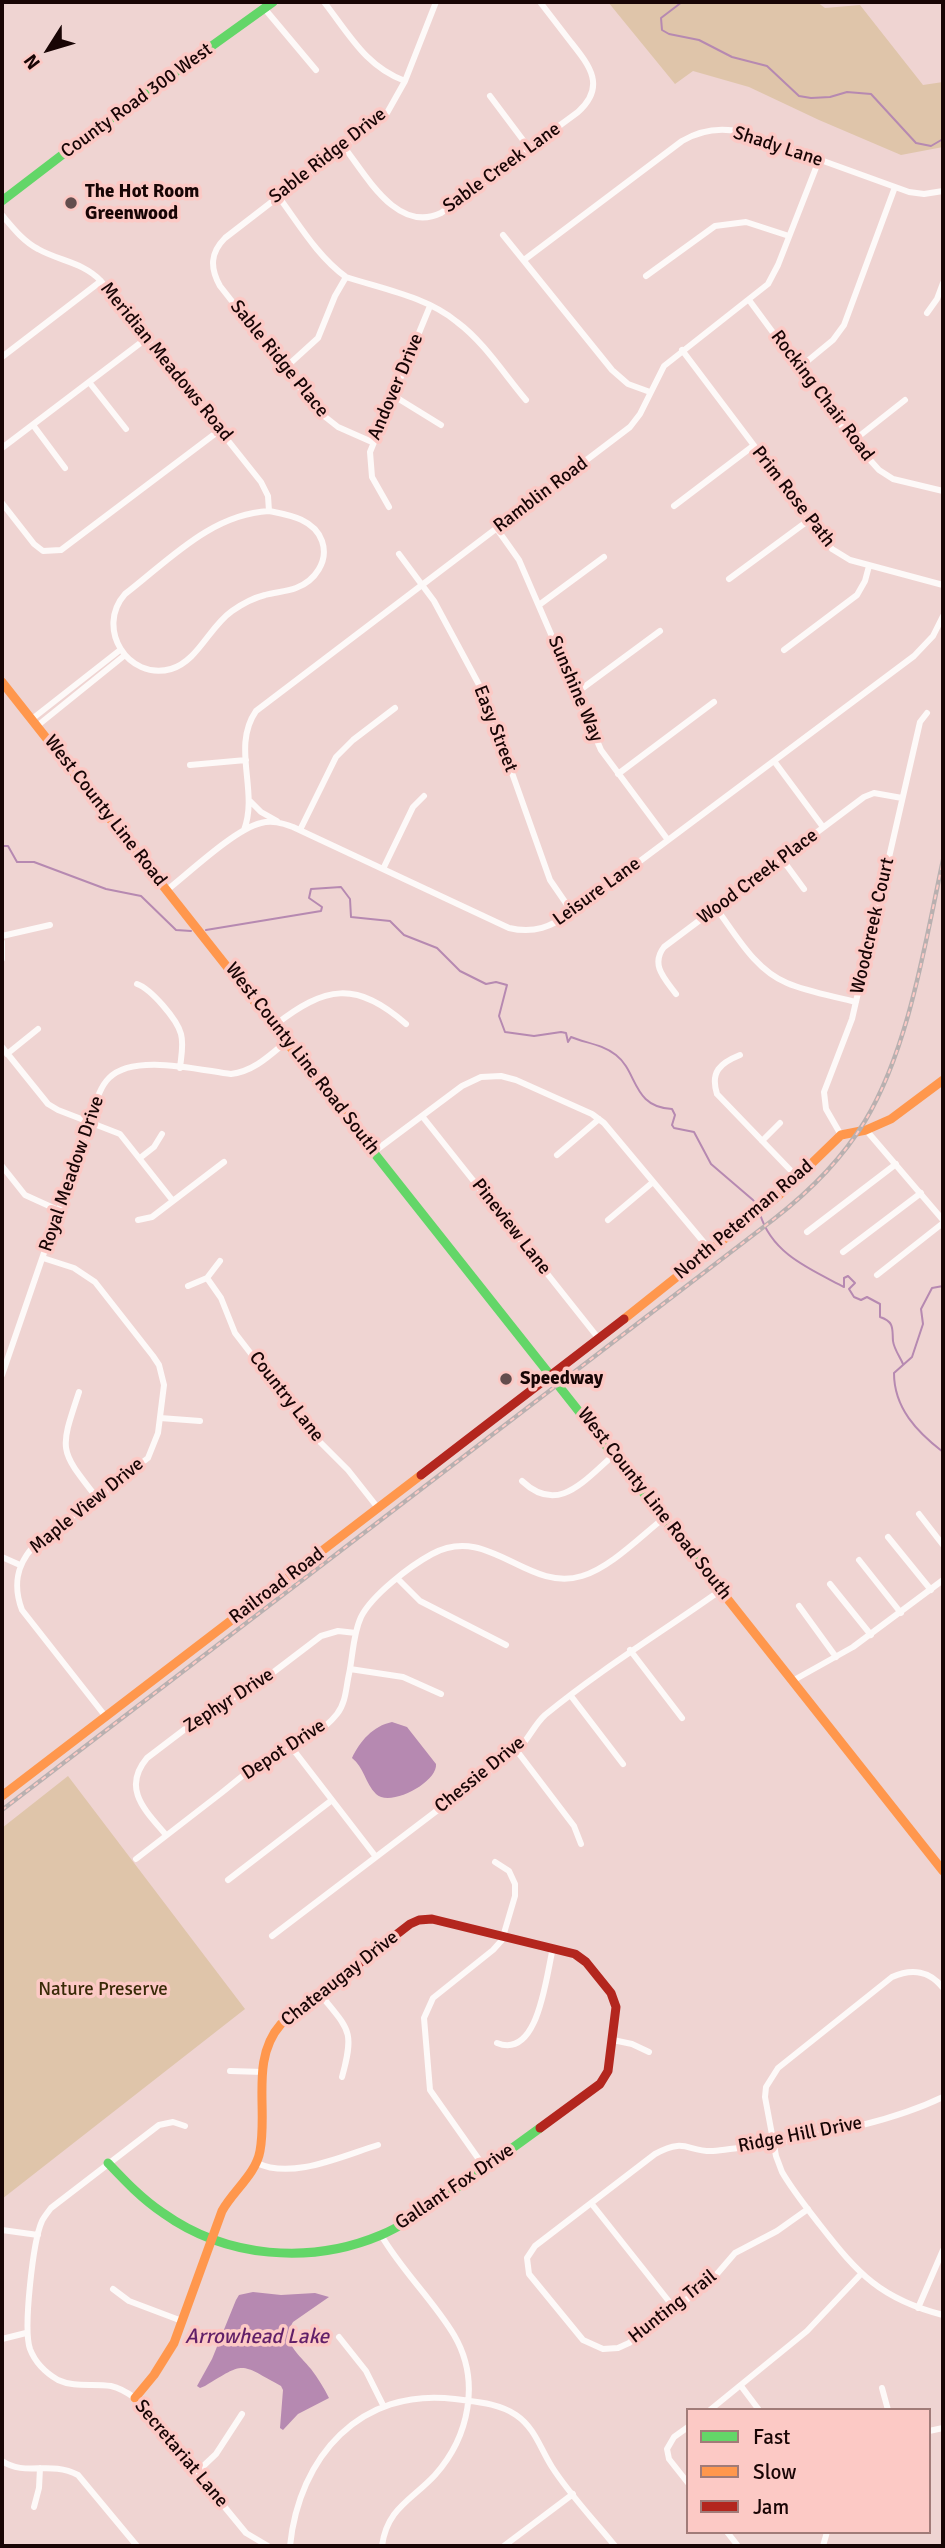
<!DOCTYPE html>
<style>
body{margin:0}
#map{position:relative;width:945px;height:2548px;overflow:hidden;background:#efd4d2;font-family:Signika,sans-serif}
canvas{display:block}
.frame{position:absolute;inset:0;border:4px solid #180505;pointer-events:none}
.legend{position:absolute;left:686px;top:2408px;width:245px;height:126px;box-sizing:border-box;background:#fcc9c5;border:2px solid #a17b78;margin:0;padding:9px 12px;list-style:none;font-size:21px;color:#180505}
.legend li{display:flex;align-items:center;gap:14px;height:35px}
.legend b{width:35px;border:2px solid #a17b78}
.north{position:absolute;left:14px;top:14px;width:70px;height:70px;-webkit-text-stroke:5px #fcc9c5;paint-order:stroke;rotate:233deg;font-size:19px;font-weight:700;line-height:28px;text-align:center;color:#180505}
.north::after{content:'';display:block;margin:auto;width:24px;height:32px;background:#180505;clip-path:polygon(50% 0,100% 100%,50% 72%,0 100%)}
</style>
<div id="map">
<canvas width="945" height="2548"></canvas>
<div class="frame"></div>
<ul class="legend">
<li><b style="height:9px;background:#63d668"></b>Fast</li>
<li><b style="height:9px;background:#ff974d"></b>Slow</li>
<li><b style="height:9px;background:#b3261e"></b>Jam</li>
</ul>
<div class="north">N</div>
</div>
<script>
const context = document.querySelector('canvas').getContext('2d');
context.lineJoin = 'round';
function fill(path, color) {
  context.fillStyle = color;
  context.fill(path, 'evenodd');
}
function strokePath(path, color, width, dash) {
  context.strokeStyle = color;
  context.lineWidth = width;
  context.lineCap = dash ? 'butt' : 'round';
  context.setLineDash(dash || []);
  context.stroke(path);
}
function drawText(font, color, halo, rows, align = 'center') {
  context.font = font + ' Signika,sans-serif';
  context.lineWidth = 7;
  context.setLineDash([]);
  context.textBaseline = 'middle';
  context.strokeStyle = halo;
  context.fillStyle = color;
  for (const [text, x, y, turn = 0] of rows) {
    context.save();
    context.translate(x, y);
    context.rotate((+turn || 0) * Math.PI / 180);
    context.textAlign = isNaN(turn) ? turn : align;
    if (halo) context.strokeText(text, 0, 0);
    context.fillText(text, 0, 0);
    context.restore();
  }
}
fill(new Path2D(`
 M 608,2 L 817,2 L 825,8 L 860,5 L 923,85 L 943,82 L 943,147 L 901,155 L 819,120 L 749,87 L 693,71 L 675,84 Z
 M 68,1776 L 245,2009 L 2,2199 L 2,1828 Z`), '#dfc5aa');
fill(new Path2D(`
 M 392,1722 L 407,1727 L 436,1764 C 438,1782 390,1808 376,1794 C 365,1783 364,1767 352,1758 C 360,1741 373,1726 392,1722 Z
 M 253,2292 L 281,2295 L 315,2293 L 329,2297 L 293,2322 C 280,2342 300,2355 311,2369 C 318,2378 324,2388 329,2398 L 298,2414 L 283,2430 L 280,2428 L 283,2390 L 281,2386 C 239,2363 246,2361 205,2386 L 200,2388 L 197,2386 L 212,2359 L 236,2300 L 239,2295 Z`), '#b689b1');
strokePath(new Path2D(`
 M 682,2 L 661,18 L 662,30 L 669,34 L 699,40 L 732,57 L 767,66 L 799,96 L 811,98 L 830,97 L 847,92 L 871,94 L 916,143 L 931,146 L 943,139
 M 2,846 L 8,846 L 17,862 L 34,862 L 106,889 L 141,896 L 176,930 L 191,931
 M 206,930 L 321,911 L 322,907 L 309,898 L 311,889 L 341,887 L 350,899 L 351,917 L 390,921 L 404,935 L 437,948 L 460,971 L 486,984 L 496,982 L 507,985 L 499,1016 L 505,1032 L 534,1036 L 561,1032 L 566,1033 L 568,1042 L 571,1037 C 585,1043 602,1044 616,1055 C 638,1072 632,1107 672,1109 L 675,1115 L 672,1125 L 674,1128 L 694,1132 L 711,1164 L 753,1200 L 759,1208
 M 760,1214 C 772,1254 810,1269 844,1287 L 844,1278 L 848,1276 L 855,1283 L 849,1289 L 854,1297 L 861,1300 L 867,1297 L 880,1304 L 880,1317 C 895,1322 892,1329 893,1341 C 894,1349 900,1357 903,1364
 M 943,1286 L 932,1288 L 921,1309 L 923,1324 L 912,1357 L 894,1373 C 894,1408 917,1432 943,1452`), '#b689b1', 2);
strokePath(new Path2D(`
 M 324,2 C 349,34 366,67 405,81
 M 264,8 L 316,70
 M 490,96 L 529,148
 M 344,147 C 366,175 397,234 441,213 L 578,112 C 607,86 589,65 570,41 C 560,28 550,15 540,2
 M 278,196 C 299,224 317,256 346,277 C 383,289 427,297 457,322 C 484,342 504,374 526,400
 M 2,215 C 13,228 23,241 38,249 C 59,261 83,262 101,281 L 261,482 L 268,496 L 269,511
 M 503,235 L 612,370 L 628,384 L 650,392
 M 524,260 L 682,141 C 702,129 724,127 746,133 L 909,192 L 924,194 L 943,191
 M 646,276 L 715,226 L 746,222 L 789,236
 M 749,300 L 853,441 L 879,470 L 893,479 L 943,491
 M 927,313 L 937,299 L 943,283
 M 682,350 L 832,549 L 850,560 L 943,585
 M 2,357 L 101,281
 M 285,368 L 318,338 L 335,296 L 346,277
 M 799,368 L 833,340 L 844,325 L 895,187
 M 89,382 L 126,429
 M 394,396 L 441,425
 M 33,425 L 65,468
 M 853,441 L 905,400
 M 372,442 L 338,427 L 319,412 L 220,286 C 210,268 210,253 225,238 L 387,113 L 405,81 L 436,2
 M 2,448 L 147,338
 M 2,503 L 34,544 L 43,551 L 61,550 L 220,430
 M 674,506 L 753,446
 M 389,507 L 372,477 L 370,452 L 430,306
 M 269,511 C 289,515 314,519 322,541 C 329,561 315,581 296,588 C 286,592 275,592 265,595 C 253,598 242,604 232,611 C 209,627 198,661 171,669 C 128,681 95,628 125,594 C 168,561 211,514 269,511 Z
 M 497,529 L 519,560 L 601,750 L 668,840
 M 399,554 L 434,601 L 484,694 L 550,880 L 572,912
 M 729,579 L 809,520
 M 539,605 L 604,557
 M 784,650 L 857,595 L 865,581 L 869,566
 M 576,693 L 660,631
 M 32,719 L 120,650
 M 37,726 L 125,655
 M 774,761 L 823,827
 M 190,765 L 246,760
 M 618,774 L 714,702
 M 250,801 L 261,812 L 277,821
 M 244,830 C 259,791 231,747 256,711 L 630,427 L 640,414 L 664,366 L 768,284 L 778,265 L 819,160
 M 300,830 L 336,757 L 353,740 L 395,708
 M 782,859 L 804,889
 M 383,869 L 413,807 L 424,796
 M 167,890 C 190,872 235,829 261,823 C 272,820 282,823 293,827 L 509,928 C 534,934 551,927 572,912 L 914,656 L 933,636 L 943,616
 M 716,908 C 736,935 755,970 787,983 C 808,992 833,996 856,1002
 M 2,936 L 50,925
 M 2,942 L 2,959
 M 137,984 C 151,989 177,1019 181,1034 C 184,1045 181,1057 180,1068
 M 676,994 C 665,979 650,965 664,947 L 864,797 L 874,793 L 902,798
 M 275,1025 C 325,986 356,980 406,1024
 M 2,1047 L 48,1104 L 58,1110 L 120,1134 L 173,1201
 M 7,1054 L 38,1029
 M 740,1055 C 720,1063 710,1072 717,1094 L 797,1177
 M 422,1116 L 599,1339
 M 866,1130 L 943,1220
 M 841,1135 L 826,1109 L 824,1092 L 852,1019 L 920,722 L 927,713
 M 762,1141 L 780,1123
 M 375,1151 L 462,1086 L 481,1077 L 501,1076 L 516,1080 L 592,1114 L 604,1123 L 711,1251
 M 557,1155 L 599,1119
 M 140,1158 L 154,1147 L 162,1134
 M 2,1166 L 25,1195 L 58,1210
 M 138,1220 L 152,1217 L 224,1162
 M 608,1220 L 653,1182
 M 807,1232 L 896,1164
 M 843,1252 L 921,1193
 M 43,1258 L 74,1268 L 95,1282 L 153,1356 L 159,1365 L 164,1385 L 158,1433 L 148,1458 L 33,1547 C 16,1566 13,1586 22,1610 L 106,1717
 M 877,1275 L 943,1223
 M 207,1278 L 221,1298 L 235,1333 L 316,1438 L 348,1470 L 378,1508
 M 188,1286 L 207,1278 L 220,1261
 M 2,1375 L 89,1122 C 95,1107 98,1089 109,1078 C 133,1053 199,1070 231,1074 C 254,1071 269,1056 287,1041
 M 79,1392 C 59,1452 59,1449 97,1498
 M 160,1418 L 200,1421
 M 522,1481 C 559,1516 585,1479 615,1454
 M 919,1514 L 943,1545
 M 888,1537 L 931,1590
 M 2,1557 L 20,1565
 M 859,1560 L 901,1613
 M 398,1579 L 420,1601 L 506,1645
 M 830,1584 L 871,1635
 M 799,1606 L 836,1657
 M 630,1650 L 682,1718
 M 350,1669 L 403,1677 L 441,1694
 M 794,1680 L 853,1647 L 943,1580
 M 571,1696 L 623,1764
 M 292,1748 L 376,1857
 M 517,1751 L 574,1826 L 581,1844
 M 166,1835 C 146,1811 121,1789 147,1758 L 214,1707 L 254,1687 L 321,1636 L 338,1631 L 356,1633
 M 136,1859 C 164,1837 192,1816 220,1794 C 233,1784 247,1771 262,1762 C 287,1748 318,1738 337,1714 C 346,1703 346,1687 349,1674 C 353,1655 353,1634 361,1617 C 372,1595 410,1566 432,1554 C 489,1523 527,1593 582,1576 C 610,1568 641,1536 664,1518
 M 228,1880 L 332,1800
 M 272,1936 L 518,1749 C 529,1739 534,1725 545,1715 C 601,1669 662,1632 721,1590
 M 943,1988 C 930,1971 912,1968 892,1977 L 778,2068 L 766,2087 L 765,2097 L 776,2156 L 782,2172 C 793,2191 807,2208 820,2225 C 858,2274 881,2299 943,2315
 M 320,1994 C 349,2030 355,2030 342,2077
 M 613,2040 L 632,2044 L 649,2052
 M 497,2043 C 539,2060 546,1975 553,1948
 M 230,2071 L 263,2072
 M 185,2126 L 173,2122 L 159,2125 L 51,2208 C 48,2212 44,2217 42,2221 C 33,2241 23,2329 30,2349 C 35,2362 46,2373 58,2380 C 75,2388 93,2383 111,2386 C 120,2388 128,2393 135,2398 L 246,2533 L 268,2546
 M 257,2163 C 292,2180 342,2156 378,2145
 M 485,2168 L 430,2090 L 424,2018 L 433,1998 L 493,1950 L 502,1940 L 515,1896 L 515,1884 L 509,1871 L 495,1862
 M 591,2203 L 675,2309
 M 808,2209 L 777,2231 L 735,2253 L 710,2282 L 629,2343 L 618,2348 L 603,2349 L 583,2340 L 529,2274 L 527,2258 L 535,2246 L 655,2154 C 686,2137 687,2152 713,2151 C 727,2150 739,2147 752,2147 C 815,2135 885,2125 943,2097
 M 2,2230 L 38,2235
 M 381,2235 C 402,2271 433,2300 454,2335 C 481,2381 469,2437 435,2475 C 412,2500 387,2508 382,2546
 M 113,2289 L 129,2301 L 182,2321
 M 918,2308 L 943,2250
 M 339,2337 L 366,2371 L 383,2405
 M 2,2339 L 26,2333
 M 741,2386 L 759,2410
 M 882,2388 L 888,2410
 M 710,2410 L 807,2331 L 861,2274
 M 688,2427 L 674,2437 L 667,2449 L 669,2459 L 688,2483
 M 929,2431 L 943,2428
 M 2,2461 C 26,2477 49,2460 78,2475 L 137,2546
 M 197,2472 L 216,2454 L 242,2414
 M 34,2507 L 39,2488 L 40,2468
 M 727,2532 L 738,2546
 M 290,2546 C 299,2457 360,2387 455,2399 C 476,2402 498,2403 516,2415 C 535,2428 540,2448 552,2467 C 570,2495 594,2520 615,2546
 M 504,2546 L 573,2494
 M 823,2546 L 827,2532`), '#fdf9f8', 6);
strokePath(new Path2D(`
 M 2,201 L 92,132 L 273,2
 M 371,1149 L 703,1568
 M 108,2163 C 125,2181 142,2199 163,2213 C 226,2258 310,2265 381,2235 C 405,2225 427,2208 449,2193 C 479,2172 510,2150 540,2128`), '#63d668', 9);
strokePath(new Path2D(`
 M 2,682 L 371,1149
 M 624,1319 L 777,1197 L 841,1135 L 866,1130 L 891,1119 L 943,1080
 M 703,1568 L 943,1871
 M 2,1796 L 421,1475
 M 135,2398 L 154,2375 L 174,2343 L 222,2211 C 233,2191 256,2174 260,2151 C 268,2109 250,2059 281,2024 L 352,1969`), '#ff974d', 9);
strokePath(new Path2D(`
 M 421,1475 L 624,1319
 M 352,1969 L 410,1924 L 419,1920 L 432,1919 L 575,1954 L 586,1962 L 611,1993 L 616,2007 L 608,2071 L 600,2084 L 540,2128`), '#b3261e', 9);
const rail = new Path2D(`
 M 2,1810 L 774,1219 C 810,1191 842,1159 865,1121 C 909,1048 925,943 943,860`);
strokePath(rail, '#b8b0b0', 4.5);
strokePath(rail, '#fcc9c5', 2, [5]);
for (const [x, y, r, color] of [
 [71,203,7,"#634d4d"],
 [506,1379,7,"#634d4d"]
]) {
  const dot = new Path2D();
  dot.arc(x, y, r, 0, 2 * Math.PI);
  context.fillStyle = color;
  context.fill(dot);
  strokePath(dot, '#fcc9c5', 2.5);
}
drawText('19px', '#180505', '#fcc9c5', [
 ["County Road 300 West",137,101,-36],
 ["Shady Lane",778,147,18],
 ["Sable Ridge Drive",328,156,-38],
 ["Sable Creek Lane",502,168,-36],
 ["Sable Ridge Place",279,359,51],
 ["Meridian Meadows Road",166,362,51],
 ["Andover Drive",396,387,-67],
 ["Rocking Chair Road",822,396,53],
 ["Ramblin Road",541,495,-37],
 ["Prim Rose Path",793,497,52],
 ["Sunshine Way",575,689,67],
 ["Easy Street",495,729,69],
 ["West County Line Road",105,811,52],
 ["Wood Creek Place",758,877,-37],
 ["Leisure Lane",597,892,-36],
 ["Woodcreek Court",873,926,-77],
 ["West County Line Road South",302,1059,52],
 ["Royal Meadow Drive",72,1174,-71],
 ["North Peterman Road",744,1220,-40],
 ["Pineview Lane",511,1227,52],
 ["Country Lane",286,1397,52],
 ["West County Line Road South",654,1504,52],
 ["Maple View Drive",87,1506,-39],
 ["Railroad Road",277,1586,-37],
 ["Zephyr Drive",229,1701,-33],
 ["Depot Drive",284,1750,-33],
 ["Chessie Drive",480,1775,-39],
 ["Chateaugay Drive",340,1979,-38],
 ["Ridge Hill Drive",800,2135,-11],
 ["Gallant Fox Drive",455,2187,-34],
 ["Hunting Trail",673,2307,-38],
 ["Secretariat Lane",181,2454,50]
]);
drawText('bold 19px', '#180505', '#fcc9c5', [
 ["The Hot Room",85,192],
 ["Greenwood",85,214],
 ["Speedway",520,1379]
], 'left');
drawText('19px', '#392a07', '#fcc9c5', [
 ["Nature Preserve",103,1990]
]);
drawText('italic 21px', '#611f68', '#fcc9c5', [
 ["Arrowhead Lake",257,2337]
]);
</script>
